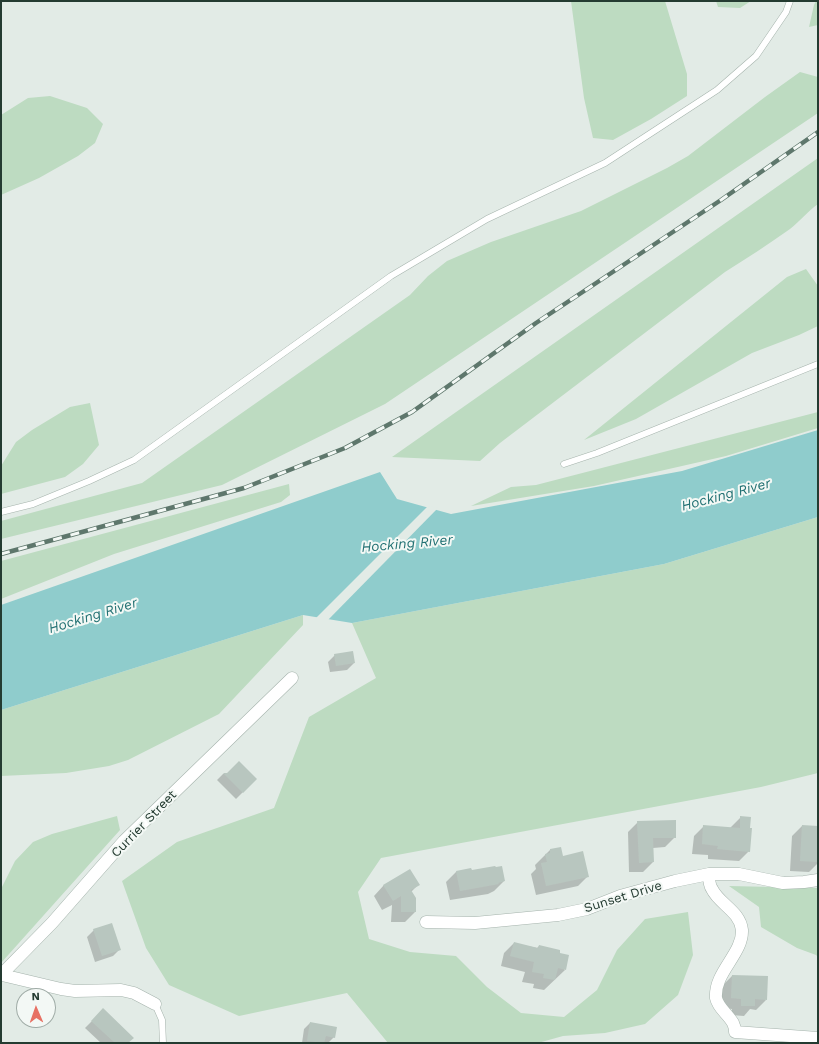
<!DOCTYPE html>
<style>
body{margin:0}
#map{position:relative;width:819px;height:1044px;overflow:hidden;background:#e2ebe6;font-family:"Work Sans",sans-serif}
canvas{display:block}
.frame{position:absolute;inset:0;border:2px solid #243b31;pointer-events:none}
.north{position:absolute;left:16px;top:988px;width:40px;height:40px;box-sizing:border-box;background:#f3f8f5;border:1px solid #a0aca7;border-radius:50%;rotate:358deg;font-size:11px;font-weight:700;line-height:16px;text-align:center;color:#243b31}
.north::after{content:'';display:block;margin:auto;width:14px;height:18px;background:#e77164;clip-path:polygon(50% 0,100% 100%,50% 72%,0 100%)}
</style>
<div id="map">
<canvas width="819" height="1044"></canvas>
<div class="frame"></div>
<div class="north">N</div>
</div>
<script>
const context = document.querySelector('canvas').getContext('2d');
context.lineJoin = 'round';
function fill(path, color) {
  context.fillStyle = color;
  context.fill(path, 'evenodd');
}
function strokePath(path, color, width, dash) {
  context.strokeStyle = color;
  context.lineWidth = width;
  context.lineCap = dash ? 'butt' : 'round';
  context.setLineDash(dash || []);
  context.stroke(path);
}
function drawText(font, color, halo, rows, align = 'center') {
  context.font = font + ' "Work Sans",sans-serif';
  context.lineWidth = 4;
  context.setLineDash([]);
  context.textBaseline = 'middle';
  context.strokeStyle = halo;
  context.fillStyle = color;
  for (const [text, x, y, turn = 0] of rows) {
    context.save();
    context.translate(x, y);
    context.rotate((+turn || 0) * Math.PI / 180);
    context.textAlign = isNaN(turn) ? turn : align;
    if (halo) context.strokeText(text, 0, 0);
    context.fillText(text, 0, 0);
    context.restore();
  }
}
fill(new Path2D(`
 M 571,1 L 665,1 L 687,74 L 687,96 L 651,119 L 613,140 L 593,138 L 584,98 Z
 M 716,1 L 751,1 L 740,8 L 718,7 Z
 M 816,1 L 818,1 L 818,25 L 809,27 L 814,5 Z
 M 800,72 L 818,77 L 818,113 L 385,404 L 222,485 L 1,539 L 1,521 L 142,483 L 410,295 L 428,276 L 447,261 L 491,242 L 581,211 L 667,168 L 688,156 L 765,97 Z
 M 50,96 L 87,108 L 103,124 L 95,143 L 78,156 L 39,178 L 1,195 L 1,115 L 28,98 Z
 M 818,158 L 818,204 C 808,211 800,221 790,229 C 769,244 747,258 725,272 L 500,443 L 480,461 L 392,457 Z
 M 806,269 L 818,286 L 818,326 L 799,335 L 752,353 L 636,419 L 584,440 L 787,277 Z
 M 90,403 L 99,445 L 83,464 L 65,477 L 1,494 L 1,466 L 16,442 L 32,430 L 70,407 Z
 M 818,412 L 818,428 L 726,456 L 594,486 L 471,506 L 511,487 L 536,485 Z
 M 289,484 L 290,495 L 281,502 L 114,554 L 1,599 L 1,561 Z
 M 818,517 L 818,773 L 761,787 L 381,858 L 358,892 L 369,939 L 410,952 L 456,956 L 487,987 L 521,1013 L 564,1017 L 597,990 L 617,950 L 645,919 L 688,912 L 693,955 L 678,995 L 645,1024 L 605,1033 L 563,1036 L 538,1043 L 388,1043 L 347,993 L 239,1016 L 169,985 L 146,948 L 122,881 L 177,842 L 274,808 L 309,717 L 376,678 L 352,623 L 664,564 Z
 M 303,615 L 303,625 L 219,714 L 128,760 L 109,766 L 66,773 L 1,776 L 1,710 Z
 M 117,816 L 120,830 L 1,963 L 1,889 L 15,861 L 33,842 L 52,834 Z
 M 729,886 L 818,888 L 818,957 L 816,955 L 797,948 L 761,927 L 759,907 Z`), '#bddbc1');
fill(new Path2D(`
 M 818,430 L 818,517 L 664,564 L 352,623 L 303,615 L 1,710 L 1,605 L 380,472 L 397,499 L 451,514 L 682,471 Z`), '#8fcccc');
fill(new Path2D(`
 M 428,506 L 438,508 L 327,621 L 315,619 Z`), '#e2ebe6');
fill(new Path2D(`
 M 335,655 L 354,663 L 347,670 L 330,672 L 328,662 Z
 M 223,774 L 227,774 L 256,779 L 236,799 L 217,780 Z
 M 741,817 L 749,851 L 739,861 L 708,859 L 708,855 L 692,854 L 694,836 L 704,826 L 730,828 Z
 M 638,822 L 675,837 L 665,847 L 653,848 L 653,862 L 643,872 L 629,872 L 628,832 Z
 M 802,826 L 818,827 L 818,863 L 809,872 L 790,871 L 792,836 Z
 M 550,850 L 562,857 L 588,876 L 578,886 L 536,895 L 531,874 L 536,869 L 535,865 Z
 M 456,872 L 471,872 L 504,881 L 494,891 L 488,894 L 450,900 L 446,882 Z
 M 419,884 L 411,892 L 415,912 L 405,922 L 391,922 L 392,905 L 382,910 L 374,896 L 384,885 Z
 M 94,930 L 120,949 L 113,956 L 95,962 L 87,937 Z
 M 514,943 L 537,948 L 539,946 L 565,970 L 544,990 L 533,988 L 534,984 L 522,982 L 525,972 L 501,966 L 504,953 Z
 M 732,976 L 766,1000 L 756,1010 L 750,1009 L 744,1016 L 731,1015 L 732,1009 L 722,1008 L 722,986 Z
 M 103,1010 L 127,1043 L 101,1043 L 85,1028 Z
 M 310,1023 L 334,1037 L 328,1043 L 302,1043 L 304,1029 Z`), '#0003');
fill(new Path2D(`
 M 353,651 L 355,663 L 336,666 L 334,654 Z
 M 239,761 L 257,779 L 243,793 L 223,773 L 227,773 Z
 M 740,816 L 751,817 L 750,828 L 752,828 L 750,852 L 717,849 L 718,846 L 702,844 L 703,825 L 740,828 Z
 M 676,820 L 676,838 L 653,838 L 654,862 L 639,863 L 637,821 Z
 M 802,825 L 818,826 L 818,862 L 800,861 Z
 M 561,847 L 563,856 L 583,851 L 589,877 L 546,886 L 541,863 L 547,862 L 545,854 L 550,853 L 550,849 Z
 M 495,866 L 496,867 L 502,866 L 505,881 L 498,883 L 499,884 L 460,891 L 456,871 L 471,868 L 472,870 Z
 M 410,869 L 420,885 L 411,890 L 416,898 L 416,912 L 401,912 L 401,896 L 393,901 L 383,885 Z
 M 112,923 L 121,950 L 102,956 L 93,929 Z
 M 514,942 L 538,948 L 539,945 L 560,950 L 560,953 L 569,955 L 566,970 L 558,968 L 555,980 L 543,978 L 544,974 L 532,972 L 534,962 L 510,956 Z
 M 732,975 L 768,976 L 767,1000 L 755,999 L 755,1006 L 741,1006 L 741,999 L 731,998 Z
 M 103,1008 L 134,1038 L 128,1043 L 115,1043 L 91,1021 Z
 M 310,1022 L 337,1027 L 335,1038 L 326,1036 L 324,1043 L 307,1041 Z`), '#b8c6bf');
const lane = new Path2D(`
 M 564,464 L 597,453 L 818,364
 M 1,512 L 33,504 L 89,481 L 134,460 L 391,276 L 487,219 L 605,163 L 717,90 L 756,56 L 786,12 L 790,1
 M 155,1004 L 162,1020 L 163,1043`);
const street = new Path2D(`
 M 709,874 C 709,879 709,885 712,889 C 719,904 740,911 742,930 C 743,954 714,972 716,998 C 718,1008 728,1014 733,1023 C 734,1025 735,1029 735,1032 L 818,1038
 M 426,922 L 475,923 L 558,915 L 587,909 L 620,896 L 675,881 L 709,874 L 739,874 L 783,883 L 804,882 L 818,880
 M 1,975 L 52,923 L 124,841 L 292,678
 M 2,975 L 61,989 L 75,991 L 121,990 L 134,993 L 155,1004`);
strokePath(lane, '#a5b3ac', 7);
strokePath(street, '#a5b3ac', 13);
strokePath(lane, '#fff', 6);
strokePath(street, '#fff', 12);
const rail = new Path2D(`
 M 1,554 L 244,488 L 345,448 L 412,412 L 536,323 L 721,200 L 818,132`);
strokePath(rail, '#5e776c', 4.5);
strokePath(rail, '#f3f8f5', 3, [9]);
drawText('13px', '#243b31', '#f3f8f5', [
 ["Currier Street",144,824,-46],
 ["Sunset Drive",623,897,-17]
]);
drawText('italic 14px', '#227173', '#f3f8f5', [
 ["Hocking River",726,495,-15],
 ["Hocking River",407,544,-5],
 ["Hocking River",93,616,-17]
]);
</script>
